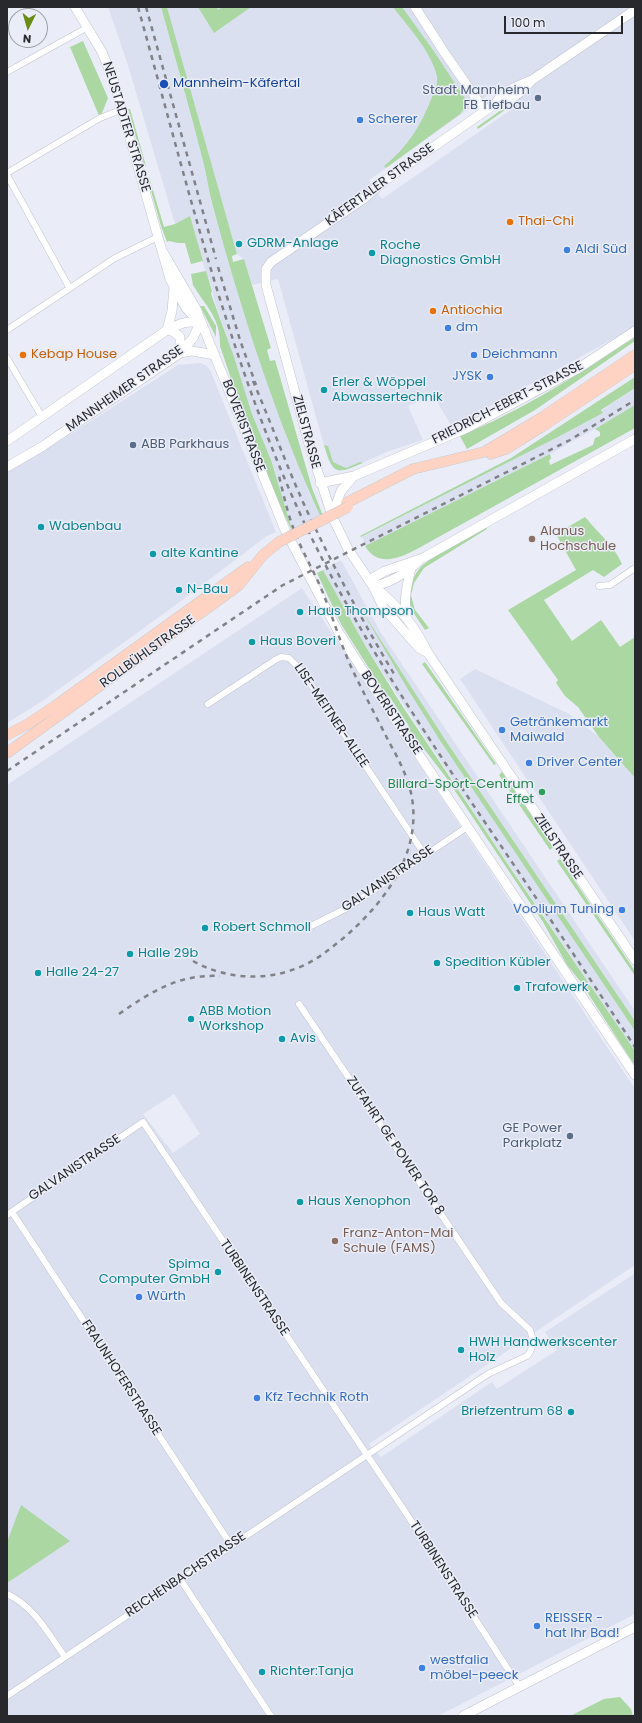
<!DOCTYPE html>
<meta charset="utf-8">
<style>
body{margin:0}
#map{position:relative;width:642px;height:1723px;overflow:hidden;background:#eaedf7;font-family:Poppins,sans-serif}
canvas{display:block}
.frame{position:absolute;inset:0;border:8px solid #28292d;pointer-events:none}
.north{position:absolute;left:8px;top:8px;width:40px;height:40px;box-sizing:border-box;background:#eaedf7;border:1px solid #9c9fa6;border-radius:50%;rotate:185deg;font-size:11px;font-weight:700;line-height:16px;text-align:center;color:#28292d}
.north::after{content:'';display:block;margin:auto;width:14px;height:18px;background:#688c14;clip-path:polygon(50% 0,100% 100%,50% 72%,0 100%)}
.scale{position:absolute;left:504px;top:16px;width:119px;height:18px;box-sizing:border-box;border:2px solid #28292d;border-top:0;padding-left:5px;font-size:12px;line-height:14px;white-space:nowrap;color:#28292d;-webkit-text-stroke:3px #eaedf7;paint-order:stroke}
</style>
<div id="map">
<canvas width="642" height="1723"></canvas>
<div class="frame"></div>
<div class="north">N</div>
<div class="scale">100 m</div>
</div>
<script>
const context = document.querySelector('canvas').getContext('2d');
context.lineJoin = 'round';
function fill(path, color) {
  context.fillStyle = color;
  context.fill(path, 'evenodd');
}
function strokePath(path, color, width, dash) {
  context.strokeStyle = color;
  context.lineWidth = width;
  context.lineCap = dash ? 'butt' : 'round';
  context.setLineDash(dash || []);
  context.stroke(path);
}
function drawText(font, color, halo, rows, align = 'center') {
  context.font = font + ' Poppins,sans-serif';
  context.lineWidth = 3;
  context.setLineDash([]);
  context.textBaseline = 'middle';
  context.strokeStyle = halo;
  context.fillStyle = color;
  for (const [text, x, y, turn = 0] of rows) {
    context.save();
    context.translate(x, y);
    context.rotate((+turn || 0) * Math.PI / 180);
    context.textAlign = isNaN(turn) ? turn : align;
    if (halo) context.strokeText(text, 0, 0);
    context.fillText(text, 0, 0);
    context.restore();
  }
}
fill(new Path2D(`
 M 108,7 L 161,7 L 204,164 L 211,201 L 242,308 L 284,427 L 308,490 L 323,522 L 294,537 L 271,460 L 252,414 L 213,296 L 213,291 L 202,261 L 190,216 L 175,224 L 127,62 Z
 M 167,7 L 635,7 L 635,327 L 452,427 L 433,395 L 408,406 L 423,440 L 389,451 L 346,470 L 339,471 L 333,468 L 328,459 L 321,435 L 278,279 L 252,285 L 244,259 L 237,254 ZM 498,88 L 515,107 L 382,199 L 369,180 Z
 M 201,363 L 207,366 L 211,372 L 276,532 L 267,536 L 173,607 L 44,700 L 7,723 L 7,472 L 60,441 L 178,365 Z
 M 635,388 L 635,405 L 632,408 L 550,454 L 366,546 L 362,537 L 558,437 L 603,413 L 601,411 Z
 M 341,560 L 381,633 L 635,1011 L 635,1021 L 446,741 L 368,621 L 407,688 L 439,739 L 635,1031 L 635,1051 L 484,828 L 366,647 L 323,570 Z
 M 302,588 L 635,1089 L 635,1265 L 369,1444 L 381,1457 L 492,1382 L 497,1389 L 557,1350 L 545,1332 L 634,1274 L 635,1614 L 438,1716 L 7,1716 L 7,785 ZM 174,1094 L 200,1134 L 173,1153 L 143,1114 Z
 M 475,669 L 569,714 L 599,737 L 635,778 L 635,941 L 460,679 Z`), '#dbe0f1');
fill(new Path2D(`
 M 161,7 L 167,7 L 237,254 L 232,256 L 233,262 L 244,259 L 271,348 L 267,350 L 270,361 L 275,360 L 312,488 L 325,521 L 323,522 C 276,420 241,311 212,203 C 208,189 207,175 203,161 C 190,110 175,58 161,7 Z
 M 198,7 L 217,7 L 218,10 L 222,7 L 251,7 L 214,33 Z
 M 393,7 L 402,7 L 433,50 L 466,100 L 467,105 L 460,114 L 386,168 L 384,166 C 407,148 422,124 432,97 C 435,91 438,83 437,76 C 431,51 409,28 393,7 Z
 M 83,41 L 108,98 L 100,118 L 70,47 Z
 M 504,108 L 505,110 L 478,129 L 477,127 Z
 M 128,109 L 130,109 L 146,166 L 144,166 Z
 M 147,177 L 149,177 L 164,227 L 175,224 L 190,216 L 203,261 L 191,264 L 185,243 L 178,243 L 169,241 L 167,242 L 161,226 Z
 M 206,271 L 212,291 L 211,294 L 234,357 L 252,414 L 271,460 L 293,533 L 268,481 L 244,417 L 220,346 C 221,318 206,307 193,285 L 191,274 Z
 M 200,306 L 204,306 L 216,326 L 216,337 Z
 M 635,337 L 635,341 L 535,410 L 467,449 L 460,436 C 523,410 579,374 635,337 Z
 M 635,377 L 635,388 L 601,410 L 603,413 L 558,437 L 361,537 L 360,536 L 511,458 Z
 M 635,405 L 635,428 L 417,549 C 400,558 378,568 365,546 L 550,454 L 551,458 L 549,461 L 550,465 L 593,445 L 595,438 L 600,436 L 600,432 L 595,429 Z
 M 324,445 L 328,446 L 333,462 L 346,468 L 360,462 L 363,463 C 335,475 333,474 324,445 Z
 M 585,517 C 598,533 614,545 622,564 L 604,577 L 593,570 L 544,600 L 572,641 L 601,620 L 620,647 L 635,637 L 635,778 L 599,737 L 578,707 L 565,696 L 556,683 L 558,680 L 508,610 L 576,570 L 556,534 Z
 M 486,526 L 487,529 L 424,568 L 414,583 L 411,595 L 415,610 L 429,628 L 425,630 C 420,622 413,614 410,604 C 407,593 413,575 421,567 C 436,553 467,538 486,526 Z
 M 323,570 L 366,647 L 401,704 L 511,869 L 635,1051 L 635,1066 L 580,981 L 567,965 L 543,922 L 445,776 L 407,727 L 409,726 L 389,696 L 387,697 L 341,624 L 317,573 Z
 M 362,611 L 446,741 L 635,1021 L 635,1031 L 439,739 L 407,688 Z
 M 425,662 L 496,764 L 494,765 L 422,664 Z
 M 502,772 L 553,847 L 550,850 L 499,775 Z
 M 560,859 L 635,971 L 635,976 L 557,861 Z
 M 21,1505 L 70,1541 L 7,1583 L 7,1542 Z
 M 620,1697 L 631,1709 L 633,1716 L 570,1716 L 604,1699 Z`), '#aad7a2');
const street = new Path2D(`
 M 7,72 L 88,27
 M 7,173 L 100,118 L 123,109
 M 7,175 L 69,287
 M 7,330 L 115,258 L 158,237
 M 7,358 L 42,417
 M 599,586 L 610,585 L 635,568
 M 208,704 L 275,660 L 281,657 L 289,658 L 302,671 L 425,855
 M 307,928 L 347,908 L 467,827
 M 12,1212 L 231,1545
 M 7,1215 L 143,1122 L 404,1510 L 519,1686
 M 180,1579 L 271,1716
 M 7,1594 C 35,1607 48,1633 65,1657
 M 7,1696 L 488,1374 L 527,1356 C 534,1348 534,1340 530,1330 L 501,1303 L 299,1004`);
const secondary = new Path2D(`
 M 75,7 L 102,52 L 113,79 L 170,279 L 186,308 L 199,322
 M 415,7 L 446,55 L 485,111
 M 495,104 C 502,92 519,85 532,80 L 635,10
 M 163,252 L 196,309 L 285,530 L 339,633 L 376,691 L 635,1075
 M 167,330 L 172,311 L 174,287
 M 167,330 L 174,332 L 180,337 L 180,353
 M 180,353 L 192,351 L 215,355
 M 7,441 L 167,330 C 179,324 187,320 200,323
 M 7,467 L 43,446 L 180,353 L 193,338 L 200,323
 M 320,483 L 354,476 L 467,428 L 579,368 L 635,331
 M 332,516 L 341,491 L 354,476
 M 369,580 L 385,571 L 423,558 L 635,439
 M 373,586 C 391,583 406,573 419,561
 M 375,587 C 397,605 416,627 428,653 L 635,960
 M 407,618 C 403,601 407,585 411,568
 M 428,653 L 419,648 L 383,607 L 373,586 L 348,549 L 332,516 L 309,444 L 266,285 L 266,269 L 271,262 L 366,197 L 383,182 L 495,104 C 511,102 523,91 532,80
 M 463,1716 L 635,1627`);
const primary = new Path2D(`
 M 491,454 L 506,449 L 543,426 L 635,365
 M 346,503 L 413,469 L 484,452 L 541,418 L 635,355
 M 7,735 L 28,724 L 55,706 L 248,567
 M 7,753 L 238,586 L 263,555 L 279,542`);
strokePath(street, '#c1c3cd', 7);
strokePath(secondary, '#c1c3cd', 10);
strokePath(primary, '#cbcccd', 11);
strokePath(street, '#fff', 6);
strokePath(secondary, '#fff', 9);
strokePath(primary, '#ffd3c4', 10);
strokePath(new Path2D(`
 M 138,7 C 186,179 227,355 302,518 C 352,624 417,721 482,818 C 534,894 584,970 635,1047
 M 146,7 L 216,259
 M 218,267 L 240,340 L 256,385
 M 253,381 C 272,425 288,470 308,513 C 334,568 363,622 394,674
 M 7,771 L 283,585 L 570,440 L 635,400
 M 193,961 C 236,985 289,981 327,951 C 378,913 429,853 409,785 C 404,770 397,756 389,742 C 377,718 364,694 352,669 C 341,645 333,618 323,593 C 315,573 304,555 296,535 C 288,516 284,496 279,476
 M 119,1014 C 152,991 179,974 220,976`), '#808288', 2.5, [5, 5]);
const primaryBridge = new Path2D(`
 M 279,542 L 348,507`);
strokePath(primaryBridge, '#cbcccd', 11, []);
strokePath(primaryBridge, '#ffd3c4', 10);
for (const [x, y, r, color] of [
 [164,84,5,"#1a4fb4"],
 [538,98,4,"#5c6f8a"],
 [360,120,4,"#3f7fe0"],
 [510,222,4,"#e8710a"],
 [239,244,4,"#0f9aa8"],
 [567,250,4,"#3f7fe0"],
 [372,253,4,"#0f9aa8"],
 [433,311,4,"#e8710a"],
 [448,328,4,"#3f7fe0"],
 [23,355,4,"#e8710a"],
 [474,355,4,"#3f7fe0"],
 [490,377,4,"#3f7fe0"],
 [324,390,4,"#0f9aa8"],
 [133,445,4,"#5c6f8a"],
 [41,527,4,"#0f9aa8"],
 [532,539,4,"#8d6e63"],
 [153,554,4,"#0f9aa8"],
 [179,590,4,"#0f9aa8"],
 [300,612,4,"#0f9aa8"],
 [252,642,4,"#0f9aa8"],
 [502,730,4,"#3f7fe0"],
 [529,763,4,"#3f7fe0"],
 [542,792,4,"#2e9e5b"],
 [622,910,4,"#3f7fe0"],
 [410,913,4,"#0f9aa8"],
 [205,928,4,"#0f9aa8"],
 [130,954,4,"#0f9aa8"],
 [437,963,4,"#0f9aa8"],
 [38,973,4,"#0f9aa8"],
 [517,988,4,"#0f9aa8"],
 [191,1019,4,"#0f9aa8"],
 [282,1039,4,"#0f9aa8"],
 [570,1136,4,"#5c6f8a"],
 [300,1202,4,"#0f9aa8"],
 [335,1241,4,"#8d6e63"],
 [218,1272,4,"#0f9aa8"],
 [139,1297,4,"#3f7fe0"],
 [461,1350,4,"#0f9aa8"],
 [257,1398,4,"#3f7fe0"],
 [571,1412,4,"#0f9aa8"],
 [537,1626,4,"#3f7fe0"],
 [422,1668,4,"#3f7fe0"],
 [262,1672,4,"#0f9aa8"]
]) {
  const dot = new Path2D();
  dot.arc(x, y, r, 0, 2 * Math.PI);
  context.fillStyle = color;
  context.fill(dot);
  strokePath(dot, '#eaedf7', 1.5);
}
drawText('13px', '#164399', '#eaedf7', [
 ["Mannheim-Käfertal",173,84]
], 'left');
drawText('13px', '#4e5e75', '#eaedf7', [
 ["Stadt Mannheim",530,91],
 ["FB Tiefbau",530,106],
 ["ABB Parkhaus",141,445,"left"],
 ["GE Power",562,1129],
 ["Parkplatz",562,1144]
], 'right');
drawText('13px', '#366cbe', '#eaedf7', [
 ["Scherer",368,120],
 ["Aldi Süd",575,250],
 ["dm",456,328],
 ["Deichmann",482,355],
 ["JYSK",482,377,"right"],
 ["Getränkemarkt",510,723],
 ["Maiwald",510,738],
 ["Driver Center",537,763],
 ["Voolium Tuning",614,910,"right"],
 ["Würth",147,1297],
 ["Kfz Technik Roth",265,1398],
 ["REISSER -",545,1619],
 ["hat Ihr Bad!",545,1634],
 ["westfalia",430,1661],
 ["möbel-peeck",430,1676]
], 'left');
drawText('13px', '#28292d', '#eaedf7', [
 ["NEUSTADTER STRASSE",126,127,73],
 ["KÄFERTALER STRASSE",380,185,-36],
 ["MANNHEIMER STRASSE",125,389,-35],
 ["FRIEDRICH-EBERT-STRASSE",508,403,-27],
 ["BOVERISTRASSE",243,426,69],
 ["ZIELSTRASSE",306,432,75],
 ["ROLLBÜHLSTRASSE",148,652,-36],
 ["BOVERISTRASSE",391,713,56],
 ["LISE-MEITNER-ALLEE",331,716,56],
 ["ZIELSTRASSE",558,847,56],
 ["GALVANISTRASSE",388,879,-34],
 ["ZUFAHRT GE POWER TOR 8",395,1146,56],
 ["GALVANISTRASSE",75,1168,-34],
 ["TURBINENSTRASSE",254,1288,56],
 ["FRAUNHOFERSTRASSE",121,1378,57],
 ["TURBINENSTRASSE",443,1570,57],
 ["REICHENBACHSTRASSE",186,1575,-34]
]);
drawText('13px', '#c56008', '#eaedf7', [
 ["Thai-Chi",518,222],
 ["Antiochia",441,311],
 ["Kebap House",31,355]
], 'left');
drawText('13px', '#0d838f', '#eaedf7', [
 ["GDRM-Anlage",247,244],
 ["Roche",380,246],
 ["Diagnostics GmbH",380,261],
 ["Erler & Wöppel",332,383],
 ["Abwassertechnik",332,398],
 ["Wabenbau",49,527],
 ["alte Kantine",161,554],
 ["N-Bau",187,590],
 ["Haus Thompson",308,612],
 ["Haus Boveri",260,642],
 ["Haus Watt",418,913],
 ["Robert Schmoll",213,928],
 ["Halle 29b",138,954],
 ["Spedition Kübler",445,963],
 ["Halle 24-27",46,973],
 ["Trafowerk",525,988],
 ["ABB Motion",199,1012],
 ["Workshop",199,1027],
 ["Avis",290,1039],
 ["Haus Xenophon",308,1202],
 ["Spima",210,1265,"right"],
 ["Computer GmbH",210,1280,"right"],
 ["HWH Handwerkscenter",469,1343],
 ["Holz",469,1358],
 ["Briefzentrum 68",563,1412,"right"],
 ["Richter:Tanja",270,1672]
], 'left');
drawText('13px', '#785e54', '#eaedf7', [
 ["Alanus",540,532],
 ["Hochschule",540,547],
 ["Franz-Anton-Mai",343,1234],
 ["Schule (FAMS)",343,1249]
], 'left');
drawText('13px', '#27864d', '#eaedf7', [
 ["Billard-Sport-Centrum",534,785],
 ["Effet",534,800]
], 'right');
</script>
